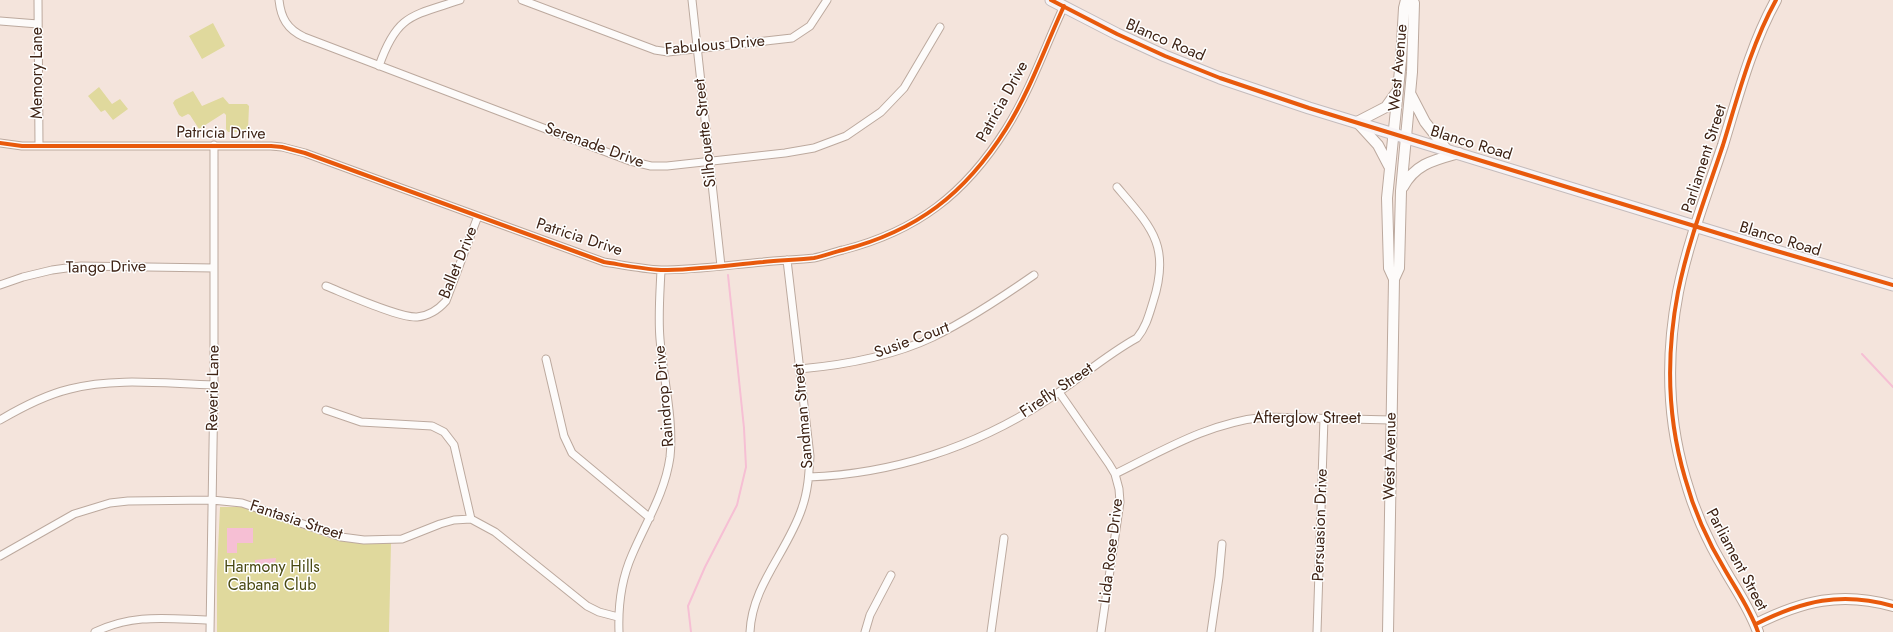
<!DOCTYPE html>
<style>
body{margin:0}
canvas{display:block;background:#f4e4dc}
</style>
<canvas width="1893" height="632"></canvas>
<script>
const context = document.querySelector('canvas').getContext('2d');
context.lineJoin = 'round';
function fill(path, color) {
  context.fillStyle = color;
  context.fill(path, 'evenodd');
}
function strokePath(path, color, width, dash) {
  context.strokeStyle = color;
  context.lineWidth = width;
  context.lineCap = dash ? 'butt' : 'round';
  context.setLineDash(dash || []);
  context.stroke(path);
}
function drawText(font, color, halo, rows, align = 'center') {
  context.font = font + ' Jost,sans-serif';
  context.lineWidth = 3;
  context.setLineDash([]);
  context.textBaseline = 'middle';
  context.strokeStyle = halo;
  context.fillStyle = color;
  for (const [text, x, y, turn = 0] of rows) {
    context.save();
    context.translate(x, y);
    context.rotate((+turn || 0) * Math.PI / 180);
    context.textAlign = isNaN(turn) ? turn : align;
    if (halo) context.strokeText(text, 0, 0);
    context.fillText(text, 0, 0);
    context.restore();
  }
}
fill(new Path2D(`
 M 213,23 L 225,46 L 202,59 L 189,36 Z
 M 99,87 L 112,104 L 120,99 L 128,109 L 113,120 L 105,110 L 101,112 L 88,96 Z
 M 193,91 L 202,106 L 223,97 L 229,104 L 247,104 L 249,106 L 248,130 L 245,132 L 228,132 L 226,129 L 226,115 L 224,113 L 199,129 L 190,115 L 188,114 L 182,117 L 179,115 L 173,103 L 175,100 Z
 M 220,507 L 243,507 L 329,538 L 349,542 L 391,543 L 389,632 L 217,632 L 217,571 Z`), '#e0d99d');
fill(new Path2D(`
 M 227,528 L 253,528 L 253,543 L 237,543 L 237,553 L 227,553 Z
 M 276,558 L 274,571 L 255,568 L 255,560 Z`), '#f6bfd4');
strokePath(new Path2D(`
 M 1862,354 L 1893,387
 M 691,632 L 688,606 L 705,567 L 737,505 L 746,467 L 744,428 L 728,275`), '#f6bfd4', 2);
const street = new Path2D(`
 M 38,0 L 39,145
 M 279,0 C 281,18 287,29 304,37 L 630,161 L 651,166 L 667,166 L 785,153 L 814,148 L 846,136 L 881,112 L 904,88 L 940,27
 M 522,0 L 655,50 L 668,52 L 792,38 L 810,26 L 827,0
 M 692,0 L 721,266
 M 0,21 L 38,24
 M 379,66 C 397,14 412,16 460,0
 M 0,143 L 22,146 L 271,146 L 282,147 L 305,153 L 604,262 C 623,265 642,269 661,270 C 695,270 729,265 763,262 C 780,260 798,260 814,258 C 824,256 834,252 843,250 C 917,231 965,194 1006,129 C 1030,91 1045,47 1064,6
 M 0,285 L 23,277 L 52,270 L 81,266 L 214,268
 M 326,286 C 346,294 399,318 417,317 C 429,316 438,310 446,301 L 478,216
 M 546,359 L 564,436 L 572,453 L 650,518
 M 800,369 C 844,365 893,356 933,337 C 968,320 1001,298 1034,275
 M 1059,392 L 1109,464 L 1115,474 L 1119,489 L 1120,502 L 1101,632
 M 326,410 L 361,422 L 432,426 L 444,432 L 454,445 L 471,519
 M 0,420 C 22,407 45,395 70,389 C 116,377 167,384 214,385
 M 1115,474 C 1164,450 1210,422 1266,417 L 1391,420
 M 809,477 C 892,474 975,447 1044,402 C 1076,382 1104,356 1137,338 C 1146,327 1149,315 1153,302 C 1171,246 1152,228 1117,187
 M 0,556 L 74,514 L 110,503 L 128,501 L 212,500 L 242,503 L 341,537 L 364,540 L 402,539 L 440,524 L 454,520 L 471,519 L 495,532 L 587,606 L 599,612 L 618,617
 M 95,632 C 134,613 169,619 210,620
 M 210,632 L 214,385 L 214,145
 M 619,632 C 618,605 621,580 632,555 C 646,522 665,493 670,457 C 674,420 663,377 660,339 C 658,316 660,293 661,270
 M 750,632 C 752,585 788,551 802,508 C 808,491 809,474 810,456 L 787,260
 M 865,632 L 870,615 L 891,575
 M 991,632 L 1004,538
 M 1211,632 L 1219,577 L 1222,544
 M 1317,632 L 1324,418`);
const secondary = new Path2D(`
 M 1411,95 L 1425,122 L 1447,150
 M 1389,166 L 1378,145 L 1357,122 L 1386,107 L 1396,93
 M 1403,187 C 1415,164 1434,160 1459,153
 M 1394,279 L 1389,268 L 1387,198 L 1401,60 L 1404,8 L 1406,0
 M 1756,624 C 1802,601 1841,591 1893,606
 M 1388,632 L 1394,279 L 1399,268 L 1401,191 L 1412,72 L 1414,3 L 1412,0
 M 1758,632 C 1750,609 1737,591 1725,570 C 1708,542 1694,511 1685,478 C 1667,417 1666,355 1678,292 C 1688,242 1707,193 1723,145 C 1738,96 1751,45 1776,0`);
const primary = new Path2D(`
 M 1051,0 L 1117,34 L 1165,56 L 1220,78 L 1309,108 L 1763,247 L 1893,285`);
strokePath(street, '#bca99e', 9);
strokePath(secondary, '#bca99e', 12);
strokePath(primary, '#c5bcbc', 13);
strokePath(street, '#fdfbfa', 7);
strokePath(secondary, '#fdfbfa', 10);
strokePath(primary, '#f7f4f6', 11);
strokePath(new Path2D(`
 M 1051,0 L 1117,34 L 1165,56 L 1220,78 L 1309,108 L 1763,247 L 1893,285
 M 0,143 L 22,146 L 271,146 L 282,147 L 305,153 L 604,262 C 623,265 642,269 661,270 C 695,270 729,265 763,262 C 780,260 798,260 814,258 C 824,256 834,252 843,250 C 917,231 965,194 1006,129 C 1030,91 1045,47 1064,6
 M 1756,624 C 1802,601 1841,591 1893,606
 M 1758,632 C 1750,609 1737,591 1725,570 C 1708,542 1694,511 1685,478 C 1667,417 1666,355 1678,292 C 1688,242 1707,193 1723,145 C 1738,96 1751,45 1776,0`), '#e8590c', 4);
drawText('16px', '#3e2315', '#fff', [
 ["Blanco Road",1165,41,23],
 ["Fabulous Drive",715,46,-5],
 ["West Avenue",1399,68,-85],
 ["Memory Lane",38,73,-90],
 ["Patricia Drive",1003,102,-61],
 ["Silhouette Street",706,133,-96],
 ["Patricia Drive",221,134,1],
 ["Blanco Road",1471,144,17],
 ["Serenade Drive",594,146,20],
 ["Parliament Street",1705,159,-72],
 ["Patricia Drive",579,238,18],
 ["Blanco Road",1780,240,17],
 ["Ballet Drive",459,263,-68],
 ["Tango Drive",106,268,-1],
 ["Susie Court",912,341,-20],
 ["Reverie Lane",214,388,-89],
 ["Firefly Street",1057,391,-34],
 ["Raindrop Drive",665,396,-95],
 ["Sandman Street",804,416,-95],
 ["Afterglow Street",1307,419],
 ["West Avenue",1391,456,-89],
 ["Fantasia Street",296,521,18],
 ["Persuasion Drive",1321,525,-88],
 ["Lida Rose Drive",1112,551,-83],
 ["Parliament Street",1736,560,62]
]);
drawText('16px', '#484810', '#fff', [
 ["Harmony Hills",272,568],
 ["Cabana Club",272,586]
]);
</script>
